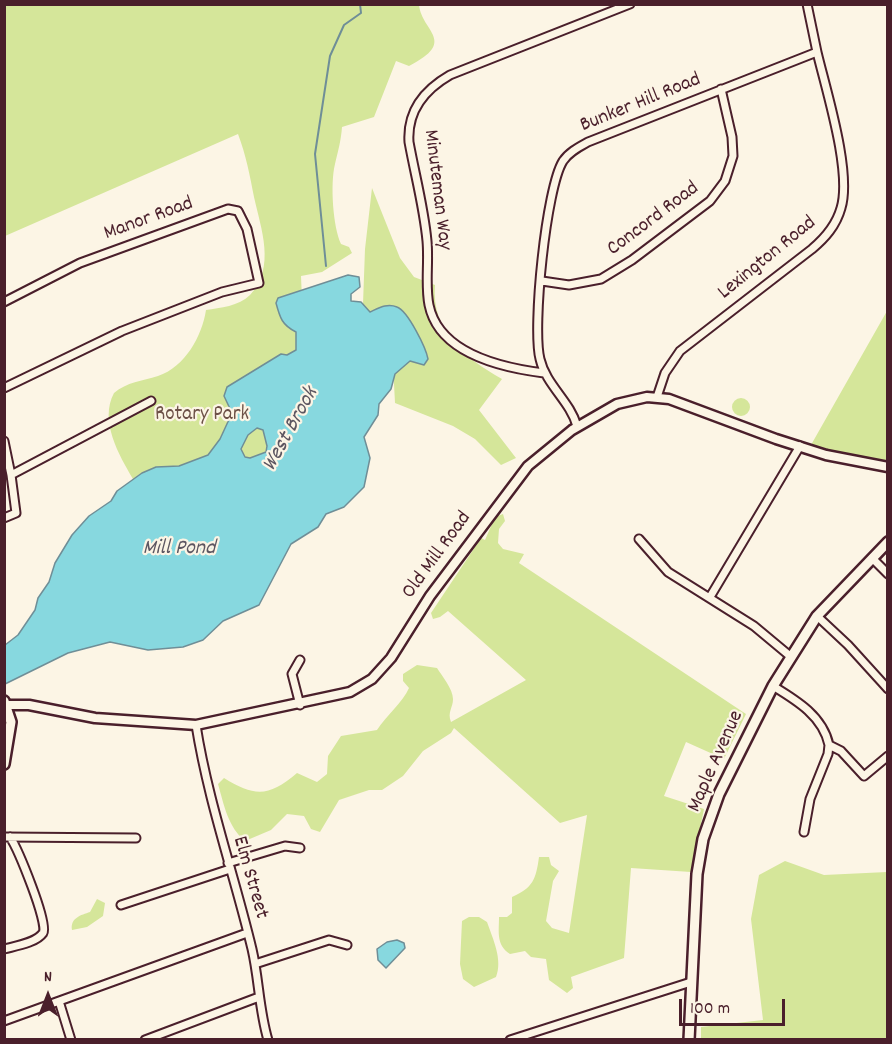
<!DOCTYPE html>
<style>
body{margin:0}
#map{position:relative;width:892px;height:1044px;overflow:hidden;background:#fcf5e5;font-family:Dekko,sans-serif}
canvas{display:block}
.frame{position:absolute;inset:0;border:6px solid #4a1f2b;pointer-events:none}
.north{position:absolute;left:18px;top:966px;width:60px;height:60px;-webkit-text-stroke:4px #fcf5e5;paint-order:stroke;rotate:0deg;font-size:16px;font-weight:700;line-height:24px;text-align:center;color:#4a1f2b}
.north::after{content:'';display:block;margin:auto;width:21px;height:27px;background:#4a1f2b;clip-path:polygon(50% 0,100% 100%,50% 72%,0 100%)}
.scale{position:absolute;left:679px;top:999px;width:106px;height:27px;box-sizing:border-box;border:3px solid #4a1f2b;border-top:0;padding-left:8px;font-size:18px;line-height:21px;white-space:nowrap;color:#4a1f2b;-webkit-text-stroke:4px #fcf5e5;paint-order:stroke}
</style>
<div id="map">
<canvas width="892" height="1044"></canvas>
<div class="frame"></div>
<div class="north">N</div>
<div class="scale">100 m</div>
</div>
<script>
const context = document.querySelector('canvas').getContext('2d');
context.lineJoin = 'round';
function fill(path, color) {
  context.fillStyle = color;
  context.fill(path, 'evenodd');
}
function strokePath(path, color, width, dash) {
  context.strokeStyle = color;
  context.lineWidth = width;
  context.lineCap = dash ? 'butt' : 'round';
  context.setLineDash(dash || []);
  context.stroke(path);
}
function drawText(font, color, halo, rows, align = 'center') {
  context.font = font + ' Dekko,sans-serif';
  context.lineWidth = 4.5;
  context.setLineDash([]);
  context.textBaseline = 'middle';
  context.strokeStyle = halo;
  context.fillStyle = color;
  for (const [text, x, y, turn = 0] of rows) {
    context.save();
    context.translate(x, y);
    context.rotate((+turn || 0) * Math.PI / 180);
    context.textAlign = isNaN(turn) ? turn : align;
    if (halo) context.strokeText(text, 0, 0);
    context.fillText(text, 0, 0);
    context.restore();
  }
}
fill(new Path2D(`
 M 5,5 L 419,5 C 422,32 458,41 409,66 L 396,61 L 374,117 L 342,127 C 341,141 338,151 335,164 C 330,184 333,227 341,244 L 349,247 L 352,253 L 322,272 L 301,276 L 304,348 L 262,427 L 276,467 L 133,479 C 119,455 99,421 114,393 C 127,382 142,381 158,376 C 185,367 202,336 206,310 C 220,308 239,306 250,295 C 276,267 261,229 254,197 C 250,176 246,155 238,134 L 5,236 Z
 M 372,188 L 400,258 L 414,277 L 435,285 C 431,331 465,358 502,379 L 479,410 L 516,458 L 501,465 L 475,439 L 453,426 L 395,403 L 391,326 L 359,311 L 363,304 L 365,249 Z
 M 887,311 L 887,470 L 807,452 Z
 M732 407a9 9 0 1 1 18 0a9 9 0 1 1-18 0Z
 M 503,514 L 505,521 L 499,529 L 498,543 L 503,549 L 524,554 L 519,563 L 746,714 L 724,759 L 686,742 L 664,796 L 704,809 L 691,872 L 631,868 L 624,958 L 571,977 L 573,988 L 567,993 L 549,980 L 546,959 L 531,957 L 525,951 L 510,954 C 496,945 499,932 499,917 L 507,917 L 512,913 L 512,897 C 533,888 536,879 539,857 L 549,857 L 551,865 L 559,871 L 553,881 L 546,921 L 552,928 L 569,933 L 587,815 L 560,823 L 454,728 L 451,733 L 423,751 L 403,776 L 382,790 L 369,790 L 339,800 L 320,832 L 311,829 L 304,816 L 287,814 L 271,830 L 245,841 C 228,827 224,805 218,784 L 224,778 C 255,797 269,797 297,773 L 317,782 L 327,774 L 328,756 L 341,736 L 377,730 C 386,716 403,702 409,688 L 403,681 L 403,674 L 417,665 L 437,668 C 442,676 453,689 453,699 C 453,708 447,712 451,722 L 526,680 L 448,611 L 440,617 L 433,619 L 431,613 L 481,538 L 485,540 L 495,517 Z
 M 785,861 L 824,875 L 887,872 L 887,1039 L 701,1039 L 701,1027 L 763,1020 L 751,919 L 759,875 Z
 M 97,899 L 105,903 L 103,916 L 87,927 L 72,930 C 70,918 81,915 90,912 Z
 M 469,917 L 479,917 L 487,922 C 493,939 503,960 496,977 L 474,987 L 463,979 L 460,964 L 462,921 Z`), '#d5e69a');
const water = new Path2D(`
 M 348,275 L 359,277 L 360,287 L 351,294 L 351,301 L 361,302 L 370,312 C 379,308 387,303 397,307 C 408,311 426,348 428,359 L 424,365 L 410,361 L 395,374 L 391,389 L 379,404 L 378,415 L 364,437 L 370,458 L 364,487 L 344,507 L 326,514 L 318,527 L 291,544 L 259,605 L 223,621 L 203,640 L 183,647 L 148,650 L 110,642 L 68,653 L 5,684 L 5,645 L 18,635 L 35,610 L 38,598 L 49,582 L 55,563 L 72,535 L 89,516 L 111,501 L 117,491 L 142,473 L 156,467 L 179,466 L 208,455 L 220,439 L 232,413 L 224,396 L 227,387 L 281,354 L 287,355 L 296,350 L 296,332 C 282,325 280,318 276,303 L 278,298 ZM 257,428 L 263,430 L 267,446 L 266,452 L 250,458 L 245,457 L 241,449 L 248,435 Z
 M 397,940 L 404,943 L 405,948 L 386,968 L 378,960 L 377,949 L 387,942 Z`);
fill(water, '#87d8df');
strokePath(water, '#6f8e97', 1.5);
strokePath(new Path2D(`
 M 326,266 L 315,154 L 330,56 L 344,25 L 361,13 L 360,4`), '#6f8e97', 2);
const minor = new Path2D(`
 M 542,281 L 569,285 L 601,279 L 632,260 L 710,201 L 725,181 L 733,156 L 732,137 L 721,89
 M 4,302 L 80,263 L 228,209 L 238,211 L 247,229 L 259,283 L 222,292 L 122,331 L 4,388
 M 544,373 C 504,368 439,354 429,305 C 425,285 429,263 427,241 C 424,208 415,175 409,142 C 407,111 424,90 450,75 L 630,4
 M 657,397 L 665,373 L 680,351 L 812,249 C 825,238 836,226 841,208 C 852,172 826,90 817,52
 M 577,426 C 570,401 546,385 540,359 C 532,328 546,188 563,161 C 569,152 579,147 588,142 L 817,52 L 807,4
 M 4,441 L 11,475
 M 4,518 L 16,513 L 11,475 L 151,401
 M 639,539 L 668,572 L 754,626 L 790,656
 M 872,558 L 888,574
 M 710,597 L 800,446
 M 817,616 L 848,645 L 888,689
 M 773,686 C 796,700 823,716 829,745 L 841,751 L 864,776 L 888,756
 M 300,705 L 292,674 L 300,660
 M 196,725 C 208,801 234,874 252,949 C 259,979 259,1010 268,1040
 M 804,832 L 810,799 L 828,754 L 829,745
 M 4,837 L 136,838
 M 228,863 L 285,846 L 300,848
 M 121,905 L 230,869
 M 4,949 C 15,946 36,943 43,933 C 49,924 18,849 10,837
 M 255,964 L 329,940 L 347,945
 M 59,1001 L 71,1040
 M 4,1021 L 247,933
 M 145,1040 L 259,997
 M 510,1040 L 691,982`);
const tertiary = new Path2D(`
 M 7,705 L 29,705 L 95,718 L 196,725 L 350,692 L 372,679 L 391,658 L 430,596 L 528,466 L 572,430 L 617,404 L 647,397 L 669,399 L 776,439 L 826,455 L 888,467`);
const secondary = new Path2D(`
 M 4,701 L 11,722 L 4,764
 M 689,1040 L 697,874 L 703,839 L 719,794 L 773,686 L 817,616 L 888,542`);
strokePath(minor, '#4a1f2b', 11);
strokePath(tertiary, '#4a1f2b', 13);
strokePath(secondary, '#4a1f2b', 14);
strokePath(minor, '#fcf5e5', 7);
strokePath(tertiary, '#fcf5e5', 8);
strokePath(secondary, '#fcf5e5', 9);
drawText('21px', '#4a1f2b', '#fcf5e5', [
 ["Bunker Hill Road",641,104,-22],
 ["Minuteman Way",436,190,83],
 ["Manor Road",149,220,-20],
 ["Concord Road",654,220,-37],
 ["Lexington Road",768,259,-39],
 ["Old Mill Road",438,556,-54],
 ["Maple Avenue",717,762,-66],
 ["Elm Street",249,878,74]
]);
drawText('21px', '#6d5147', '#fcf5e5', [
 ["Rotary Park",202,416]
]);
drawText('italic 22px', '#5c5661', '#fcf5e5', [
 ["West Brook",292,430,-61],
 ["Mill Pond",179,550]
]);
</script>
